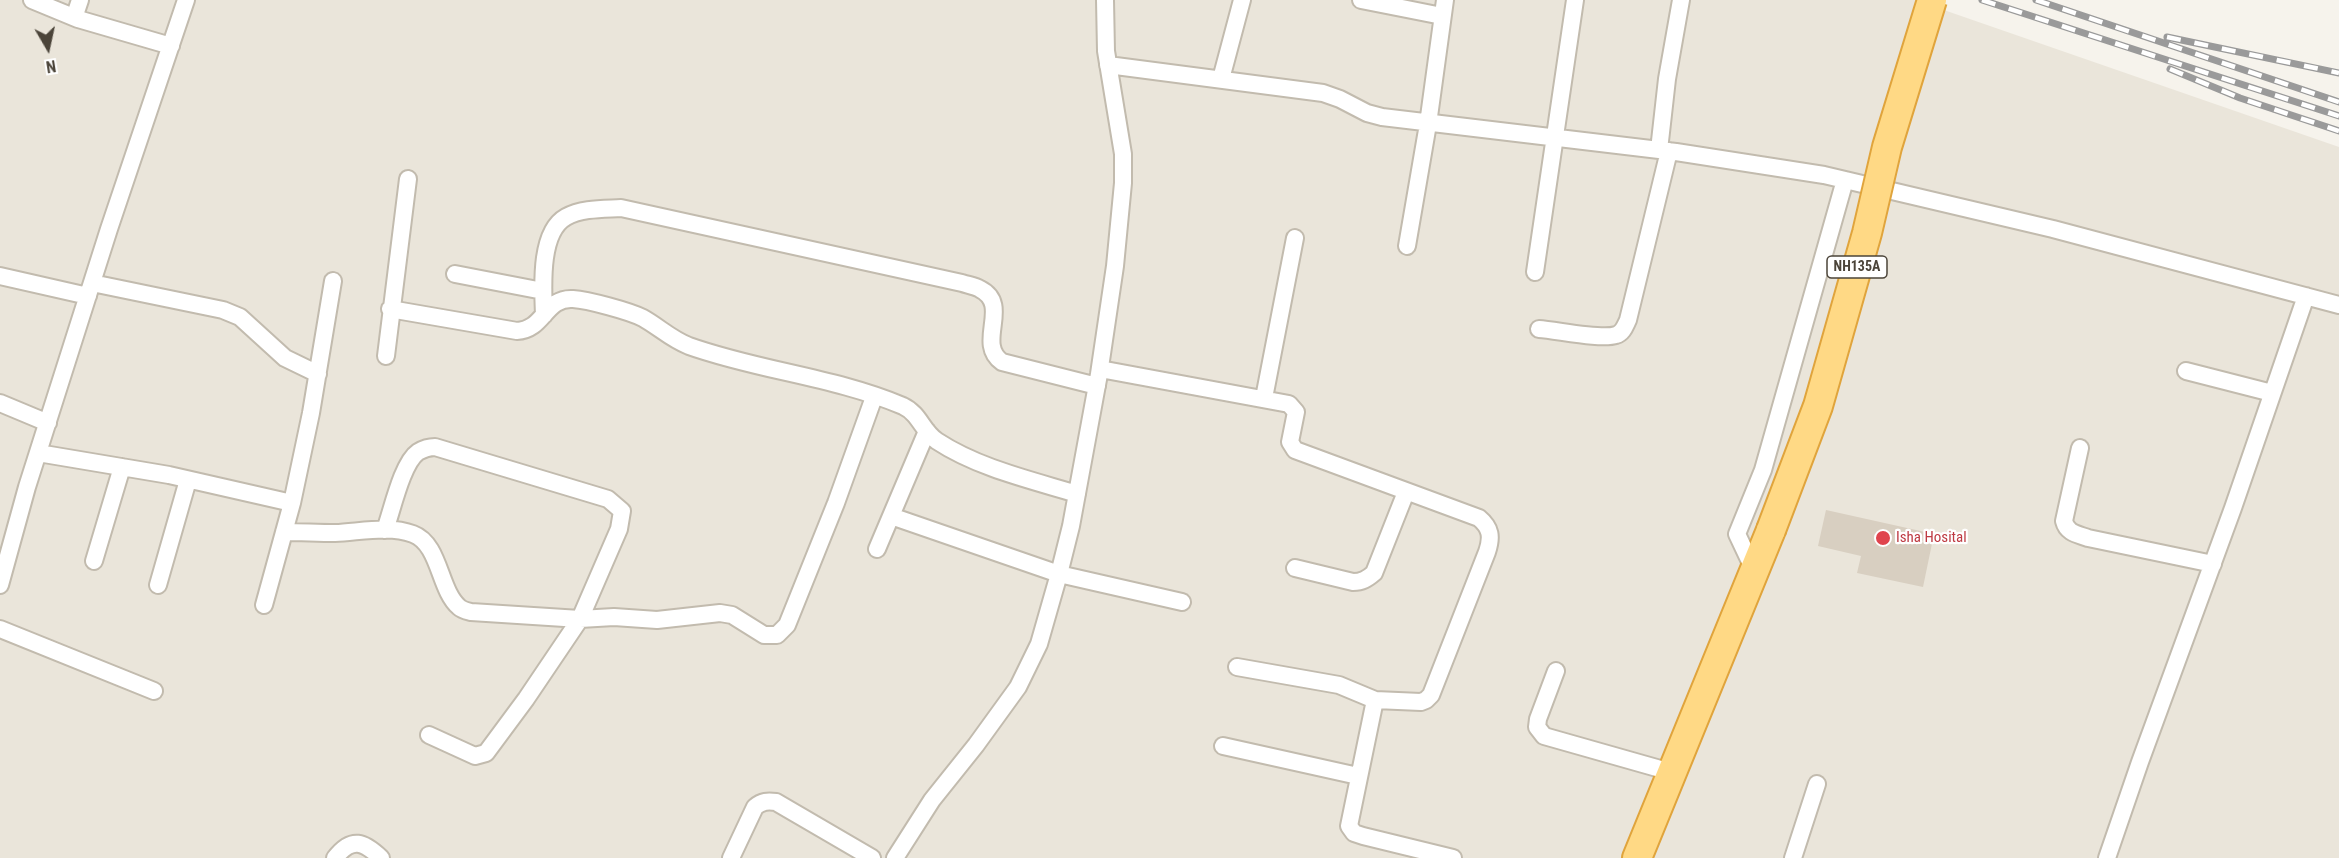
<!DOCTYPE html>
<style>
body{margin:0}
#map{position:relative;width:2339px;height:858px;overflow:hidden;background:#f6f3ec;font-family:"Roboto Condensed",sans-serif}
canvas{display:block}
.north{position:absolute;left:18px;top:18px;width:60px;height:60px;-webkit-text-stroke:4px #fff;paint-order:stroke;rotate:171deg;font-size:16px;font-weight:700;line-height:24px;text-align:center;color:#4b4439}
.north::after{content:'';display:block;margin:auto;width:21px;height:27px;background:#4b4439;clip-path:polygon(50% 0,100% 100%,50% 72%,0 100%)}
</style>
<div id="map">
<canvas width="2339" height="858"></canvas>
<div class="north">N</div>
</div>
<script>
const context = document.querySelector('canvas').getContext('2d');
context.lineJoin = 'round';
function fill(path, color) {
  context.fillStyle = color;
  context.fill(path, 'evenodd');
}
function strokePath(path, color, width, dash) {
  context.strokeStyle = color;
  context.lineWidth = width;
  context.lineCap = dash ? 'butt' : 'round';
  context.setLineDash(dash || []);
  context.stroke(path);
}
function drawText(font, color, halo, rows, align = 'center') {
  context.font = font + ' "Roboto Condensed",sans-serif';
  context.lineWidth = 4.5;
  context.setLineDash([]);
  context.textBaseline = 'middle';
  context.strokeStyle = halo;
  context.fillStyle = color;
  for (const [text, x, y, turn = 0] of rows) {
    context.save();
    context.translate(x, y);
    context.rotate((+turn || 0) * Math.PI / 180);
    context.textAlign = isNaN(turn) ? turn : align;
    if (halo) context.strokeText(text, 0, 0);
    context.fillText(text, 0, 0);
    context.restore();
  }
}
fill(new Path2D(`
 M 0,0 L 1915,0 L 2339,147 L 2339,858 L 0,858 Z`), '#eae5da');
fill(new Path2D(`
 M 1826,510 L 1934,534 L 1923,587 L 1857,573 L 1861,556 L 1818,546 Z`), '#d8cfc1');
const minor = new Path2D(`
 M 32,0 L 78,19
 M 80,0 L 76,12 L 78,19 L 171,46
 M 1361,0 L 1442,16
 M 1108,65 L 1323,93 L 1340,99 L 1367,113 L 1382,117 L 1676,152 L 1824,175 L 2053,229 L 2339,305
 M 1221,79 L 1242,0
 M 1659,150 L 1667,79 L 1681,0
 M 1407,246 L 1428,124 L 1445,0
 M 1535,272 L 1575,0
 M 455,274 L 543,291
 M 0,276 L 88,296
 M 92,283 L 223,310 L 240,317 L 285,358 L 318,374
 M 390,309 L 517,331 C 544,330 545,297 573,299 C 588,300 629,311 643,318 C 659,327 671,339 689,346 C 759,371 835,377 903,406 C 920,414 922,431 937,441 C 978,468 1031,480 1077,494
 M 544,315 C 543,288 539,232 566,217 C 582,208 604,209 621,208 L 962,283 C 968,285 975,286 980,289 C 1012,305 975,343 1002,362 L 1097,386
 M 1539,329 C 1556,330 1601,340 1616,335 C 1623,333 1625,326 1628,320 L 1669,151
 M 386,356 L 408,179
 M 1100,369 L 1289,404 L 1296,412 L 1290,442 L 1295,450 L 1479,518 C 1491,528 1492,537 1487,552 L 1431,695 L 1426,700 L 1421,702 L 1375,700 L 1339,685 L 1237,667
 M 2186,371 L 2272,393
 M 1264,398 L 1295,238
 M 0,403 L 48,423
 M 2080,448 L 2064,521 C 2067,533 2077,534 2088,538 L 2213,564
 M 38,453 L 169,475 L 292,503
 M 891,516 L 1059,574 L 1182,602
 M 385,530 C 392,511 402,463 418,452 C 423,449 429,447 435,447 L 608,499 L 622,511 L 619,529 L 580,619 L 526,699 L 486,753 L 475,756 L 429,735
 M 284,532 C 301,532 318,533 335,533 C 360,532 389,525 413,534 C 440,544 439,590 459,607 C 462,610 467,611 471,612 L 580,619 L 614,617 L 657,620 L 720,613 L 732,615 L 764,635 L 777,635 L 787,625 L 836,503 L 874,397
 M 877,549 L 927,431
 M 94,561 L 122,467
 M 1295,568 L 1353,582 C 1362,582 1367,579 1374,573 L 1406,492
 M 1754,570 L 1737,534 L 1763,470 L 1845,180
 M 0,585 L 27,487 L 109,229 L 186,0
 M 158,585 L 188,480
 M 264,605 L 292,503 L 311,413 L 333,281
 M 0,629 L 154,691
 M 1556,671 L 1538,719 L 1537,727 L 1544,736 L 1671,772
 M 1375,700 L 1349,826 L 1354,833 L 1363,836 L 1453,858
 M 1223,746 L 1358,776
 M 335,858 C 352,836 364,842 381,858
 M 731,858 L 755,807 C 762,801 768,801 776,802 L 872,858
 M 895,858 L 932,800 L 976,745 L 1018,687 L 1039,644 L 1059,574 L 1071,526 L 1099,374 L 1115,266 L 1123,183 L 1123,154 L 1106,51 L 1105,0
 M 1793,858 L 1817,784
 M 2107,858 L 2140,762 L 2233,508 L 2306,296`);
const trunk = new Path2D(`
 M 1637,858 L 1771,530`);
strokePath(minor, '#c2bbae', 20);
strokePath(trunk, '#e0a43c', 32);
strokePath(minor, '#fff', 16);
strokePath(trunk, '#ffd985', 28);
const rail = new Path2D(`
 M 1982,0 L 2339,116
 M 2036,0 L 2339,102
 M 2167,37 L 2339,73
 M 2170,69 L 2240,98 L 2339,131`);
strokePath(rail, '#9a9a9a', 7);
strokePath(rail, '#fff', 4.5, [14]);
const trunkBridge = new Path2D(`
 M 1771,530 L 1818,406 L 1867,233 L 1887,147 L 1932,0`);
strokePath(trunkBridge, '#e0a43c', 32, []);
strokePath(trunkBridge, '#ffd985', 28);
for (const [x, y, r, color] of [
 [1883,538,8,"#e0444e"]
]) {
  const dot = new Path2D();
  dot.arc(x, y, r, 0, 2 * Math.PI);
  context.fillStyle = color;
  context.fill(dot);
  strokePath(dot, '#fff', 2);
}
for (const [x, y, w] of [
 [1857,267,60]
]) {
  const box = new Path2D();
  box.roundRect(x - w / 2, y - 11, w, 22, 4.5);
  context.fillStyle = '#fff';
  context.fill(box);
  strokePath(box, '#4b4439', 1.5);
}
drawText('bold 14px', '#4b4439', null, [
 ["NH135A",1857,267]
]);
drawText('15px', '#be3a42', '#fff', [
 ["Isha Hosital",1896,538]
], 'left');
</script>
